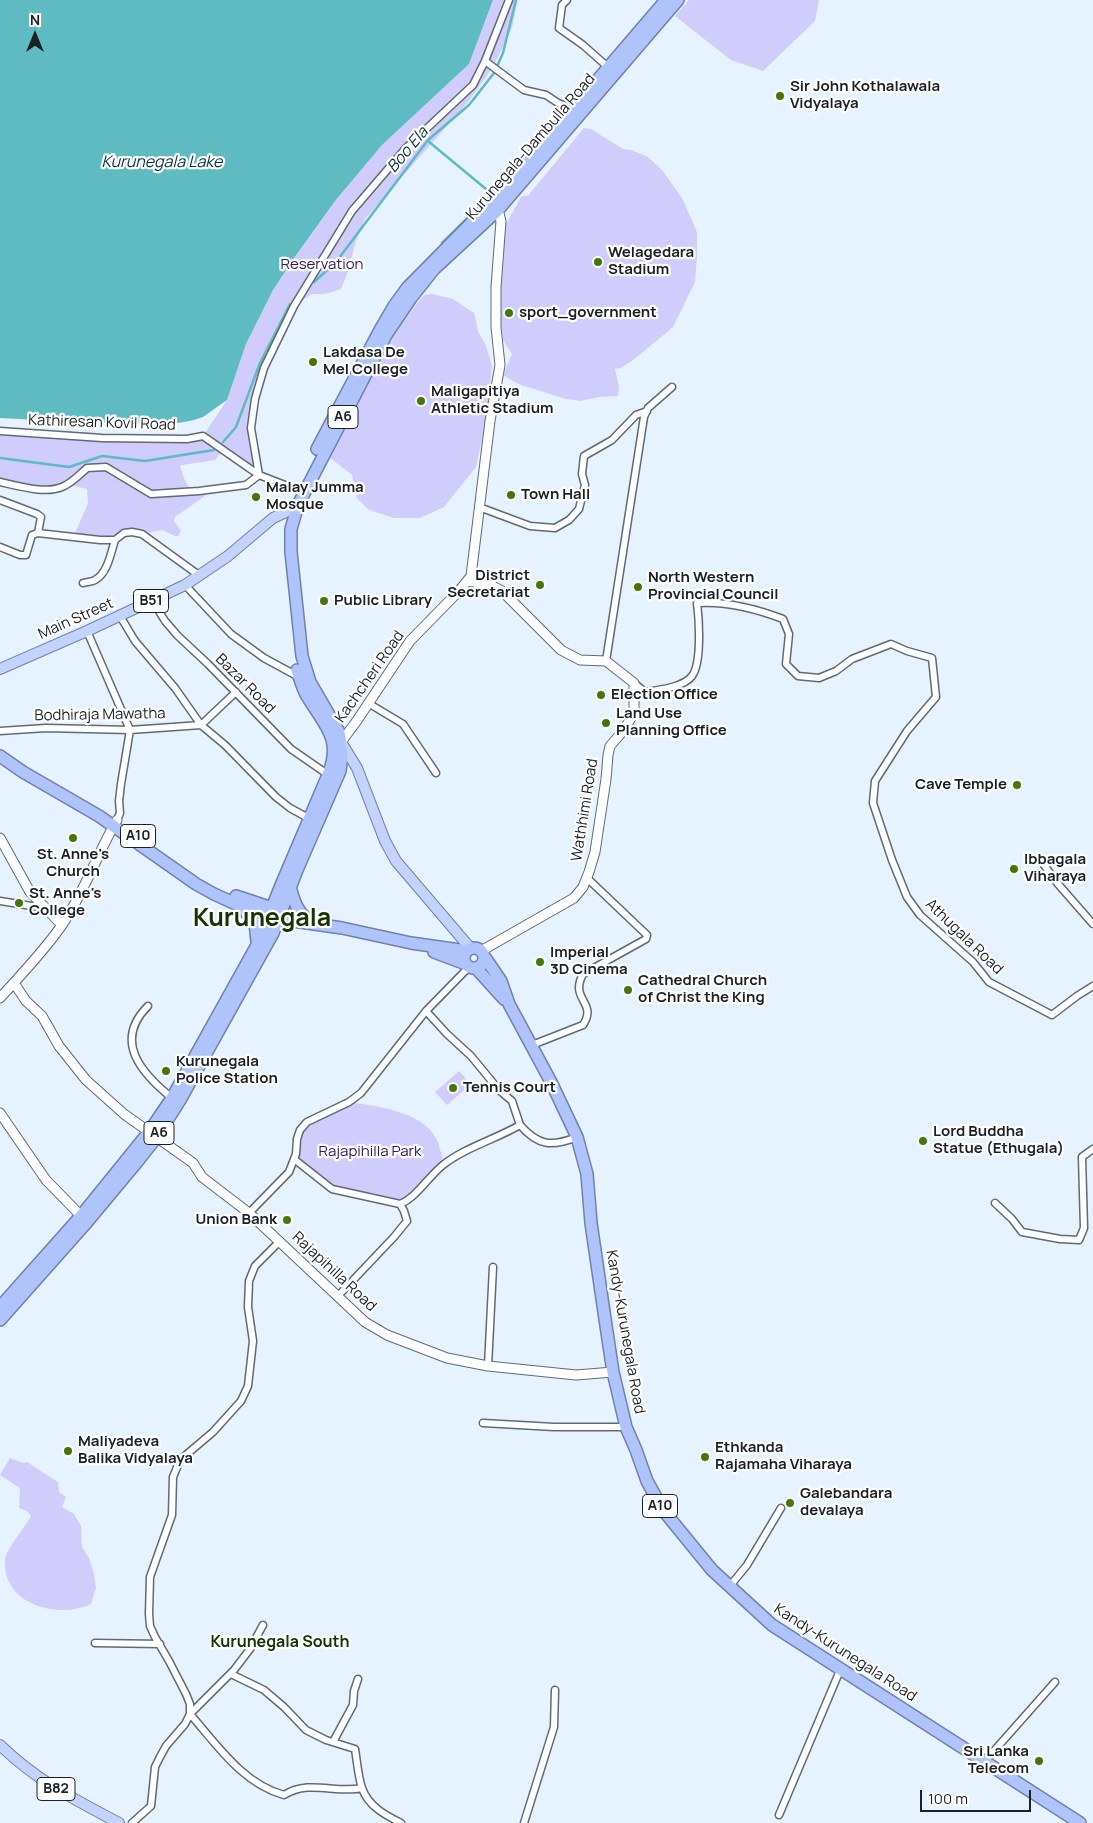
<!DOCTYPE html>
<style>
body{margin:0}
#map{position:relative;width:1093px;height:1823px;overflow:hidden;background:#e6f3fe;font-family:Manrope,sans-serif}
canvas{display:block}
.north{position:absolute;left:10px;top:10px;width:50px;height:50px;-webkit-text-stroke:4px #fefefe;paint-order:stroke;rotate:0deg;font-size:14px;font-weight:700;line-height:20px;text-align:center;color:#1b2024}
.north::after{content:'';display:block;margin:auto;width:18px;height:22px;background:#1b2024;clip-path:polygon(50% 0,100% 100%,50% 72%,0 100%)}
.scale{position:absolute;left:920px;top:1790px;width:111px;height:22px;box-sizing:border-box;border:2px solid #1b2024;border-top:0;padding-left:6px;font-size:15px;line-height:18px;white-space:nowrap;color:#1b2024;-webkit-text-stroke:4px #fefefe;paint-order:stroke}
</style>
<div id="map">
<canvas width="1093" height="1823"></canvas>
<div class="north">N</div>
<div class="scale">100 m</div>
</div>
<script>
const context = document.querySelector('canvas').getContext('2d');
context.lineJoin = 'round';
function fill(path, color) {
  context.fillStyle = color;
  context.fill(path, 'evenodd');
}
function strokePath(path, color, width, dash) {
  context.strokeStyle = color;
  context.lineWidth = width;
  context.lineCap = dash ? 'butt' : 'round';
  context.setLineDash(dash || []);
  context.stroke(path);
}
function drawText(font, color, halo, rows, align = 'center') {
  context.font = font + ' Manrope,sans-serif';
  context.lineWidth = 4.5;
  context.setLineDash([]);
  context.textBaseline = 'middle';
  context.strokeStyle = halo;
  context.fillStyle = color;
  for (const [text, x, y, turn = 0] of rows) {
    context.save();
    context.translate(x, y);
    context.rotate((+turn || 0) * Math.PI / 180);
    context.textAlign = isNaN(turn) ? turn : align;
    if (halo) context.strokeText(text, 0, 0);
    context.fillText(text, 0, 0);
    context.restore();
  }
}
fill(new Path2D(`
 M 493,0 L 518,0 L 512,28 L 493,67 L 468,102 L 365,219 L 356,241 L 347,274 L 341,289 L 325,294 L 312,294 L 294,306 L 264,368 L 251,428 L 259,475 L 224,449 L 215,460 L 182,465 L 180,466 C 189,493 187,489 215,489 L 175,517 L 174,521 L 181,531 L 178,536 L 175,536 L 162,530 L 142,534 L 132,532 L 115,540 L 73,538 L 88,503 L 87,489 L 75,486 L 51,489 L 0,482 L 0,431 L 102,438 L 203,436 L 227,400 L 246,344 L 273,290 L 294,258 L 335,201 L 382,145 L 469,64 Z
 M 689,0 L 819,0 L 815,21 L 763,71 L 731,60 L 675,16 Z
 M 584,128 L 591,129 L 623,149 L 631,150 L 648,157 L 662,170 L 682,198 L 697,232 L 697,256 L 695,282 L 673,327 L 636,358 L 621,368 L 615,369 L 619,387 L 618,396 L 599,397 L 580,401 L 566,399 L 518,384 L 503,375 L 512,354 L 503,340 L 499,306 L 505,226 L 521,197 L 529,195 L 531,192 Z
 M 432,294 L 453,299 L 474,313 L 478,331 L 486,346 L 492,366 L 486,420 L 476,467 L 444,507 L 420,518 L 394,518 L 369,510 L 357,498 L 352,475 L 325,454 C 355,400 384,344 424,295 Z
 M 459,1071 L 471,1084 L 447,1105 L 435,1092 Z
 M 349,1102 C 375,1106 422,1111 436,1138 C 440,1145 441,1155 444,1163 L 400,1204 L 332,1189 L 294,1159 L 297,1139 L 307,1122 Z
 M 10,1458 L 23,1463 L 27,1462 L 58,1482 L 59,1492 L 66,1497 L 62,1507 L 74,1514 L 81,1526 L 82,1547 L 89,1558 L 94,1574 L 96,1588 L 91,1604 C 58,1620 1,1604 5,1559 C 5,1552 26,1525 31,1516 L 27,1511 L 19,1508 L 20,1488 L 0,1475 Z`), '#d0ccfc');
fill(new Path2D(`
 M 0,0 L 493,0 L 469,64 L 382,145 L 335,201 L 294,258 L 273,290 L 246,344 L 227,400 L 203,417 L 194,420 L 178,423 L 95,423 L 0,418 Z`), '#5dbbc1');
strokePath(new Path2D(`
 M 428,141 L 492,194 L 442,243
 M 314,282 L 336,262 L 428,140 L 469,105 L 494,73 L 503,53 L 516,0
 M 223,442 L 236,427 L 260,363 L 290,304
 M 0,458 L 69,467 L 102,456 L 145,461 L 214,450`), '#5dbbc1', 2.5);
const minor = new Path2D(`
 M 567,0 L 562,5 L 559,28 L 583,45 L 609,68
 M 485,61 L 524,90 L 546,95 L 558,103 L 574,109
 M 0,431 L 102,438 L 187,439 L 203,436 L 259,475 L 303,492
 M 0,482 C 18,486 45,494 62,487 C 72,483 79,475 87,468 L 106,467 L 151,494 L 199,491 L 246,485 L 259,475 L 251,428 L 255,399 L 264,368 L 294,306 L 352,211 L 406,148 L 473,85 L 485,61 L 509,0
 M 0,500 L 37,514 L 41,517 L 38,533
 M 479,507 L 530,526 L 555,528 L 569,520 L 579,509 L 585,485 L 582,474 L 584,456 L 612,440 L 636,415 L 647,411
 M 0,547 L 20,555 L 26,555 L 32,535 L 38,533 L 100,540 L 115,540 L 124,533 L 132,532 L 142,534 L 200,576
 M 83,583 C 86,582 92,582 95,580 C 108,573 111,552 115,540
 M 185,585 L 231,634 L 264,658 L 299,677
 M 152,600 L 165,621 L 178,636 L 208,664 L 291,749 L 330,776
 M 120,616 L 135,641 L 175,688 L 201,725 L 225,745 L 276,797 L 290,808 L 312,820
 M 87,631 L 130,730 L 121,784 L 119,801 L 120,813 L 117,820
 M 606,661 L 644,417 L 648,408 L 672,387
 M 634,683 L 645,692 C 659,690 684,687 692,676 C 702,663 699,618 697,603 C 726,601 757,609 783,619 L 789,634 L 786,664 L 798,676 L 819,678 L 836,671 L 852,659 L 891,644 L 907,651 L 932,658 L 936,697 L 907,731 L 875,781 L 873,803 L 892,860 L 907,897 L 920,915 L 973,962 L 989,982 L 1052,1015 L 1077,996 L 1093,986
 M 368,703 L 403,724 L 436,773
 M 201,725 L 236,692
 M 0,731 L 46,728 L 130,730 L 201,725
 M 1044,865 L 1058,884 L 1093,924
 M 0,901 L 44,908
 M 148,1006 C 113,1041 141,1073 172,1098
 M 426,1011 L 447,1034 L 471,1056 L 499,1090 L 512,1101 L 520,1125
 M 532,1045 L 583,1025 C 598,1002 569,1000 583,974 L 646,939 L 647,935 L 587,878
 M 294,1159 L 332,1189 L 400,1204 C 416,1198 429,1176 443,1165 C 464,1148 496,1139 520,1125 C 538,1146 552,1147 577,1137
 M 995,1203 L 1012,1219 L 1022,1232 L 1060,1239 L 1079,1240 L 1084,1228 L 1082,1157 L 1093,1149
 M 249,1213 L 289,1172 L 296,1154 L 297,1139 L 300,1130 L 307,1122 L 349,1102 L 361,1093 L 426,1011 L 469,967
 M 337,1297 L 394,1237 L 407,1221 L 404,1211 L 400,1204
 M 488,1366 L 493,1267
 M 483,1423 L 554,1427 L 626,1427
 M 729,1587 L 747,1565 L 781,1508
 M 263,1625 L 250,1649 L 234,1670 L 190,1714 C 217,1745 243,1784 284,1795 C 310,1779 335,1794 362,1788
 M 95,1643 L 160,1644
 M 231,1674 L 264,1690 L 284,1707 L 306,1730 L 326,1740 L 355,1749 C 357,1761 358,1776 362,1788 C 368,1806 385,1815 401,1823
 M 333,1742 L 353,1705 L 354,1691 L 358,1679
 M 985,1761 L 1055,1682
 M 779,1815 L 841,1668
 M 132,1823 L 151,1806 L 155,1767 L 160,1757 L 166,1746 L 185,1724 L 190,1714 L 190,1704 L 186,1694 L 169,1661 L 155,1637 L 150,1626 L 149,1614 L 150,1577 L 172,1515 L 173,1477 L 180,1460 L 213,1432 L 241,1401 L 248,1386 L 253,1341 L 248,1307 L 249,1281 L 255,1266 L 280,1241
 M 524,1823 L 554,1727 L 555,1690`);
const tertiary = new Path2D(`
 M 468,581 L 491,585 L 502,591 L 561,650 L 580,660 L 606,661 L 634,683 L 634,709 L 632,716 L 624,730 L 610,746 L 608,755 L 606,779 L 595,852 L 589,872 L 583,887 L 574,898 L 481,951
 M 0,838 L 30,892 L 62,925
 M 14,983 L 26,1001 L 42,1016 L 59,1046 L 86,1080 L 124,1114 L 193,1163 L 202,1177 L 249,1213 L 365,1322 L 387,1335 L 447,1358 L 488,1366 L 576,1375 L 613,1372
 M 0,998 C 21,975 44,951 62,925 C 84,893 97,854 117,820
 M 0,1113 L 46,1180 L 85,1220`);
const secondary = new Path2D(`
 M 341,742 L 356,722 L 410,641 L 459,591 L 471,576 L 490,421 L 500,365 L 496,327 L 496,287 L 501,221 L 498,210 L 495,208`);
const primary = new Path2D(`
 M 0,669 L 87,631 L 185,585 L 228,556 L 273,518 L 288,511
 M 341,742 L 357,768 L 385,841 L 396,861 L 471,949
 M 0,1745 C 37,1781 74,1799 119,1823`);
const trunk = new Path2D(`
 M 317,449 L 380,330 L 394,306 L 407,288 L 499,195 L 666,0
 M 0,756 L 23,772 L 99,816 L 196,884 L 214,894 L 238,905 L 279,919 L 342,928 L 411,943 L 467,951
 M 290,887 C 295,904 297,912 312,923
 M 236,896 L 278,910
 M 241,907 L 255,923 L 257,941
 M464 958a10 10 0 1 1 20 0a10 10 0 1 1-20 0Z
 M 434,952 L 466,964
 M 484,956 L 501,981 L 509,1004 L 551,1082 L 577,1137 L 587,1174 L 591,1223 L 605,1319 L 613,1372 L 626,1427 L 636,1450 L 647,1481 L 663,1510 L 712,1570 L 772,1625 L 1080,1823
 M 476,968 L 504,999
 M 0,1307 L 81,1216 L 149,1132 L 172,1098 L 256,947 L 282,883 L 328,775 C 343,738 324,725 307,696 C 302,688 300,678 297,670
 M 0,1320 L 87,1222 L 137,1162 L 156,1138 L 180,1100 L 273,933 L 297,870 L 340,771 L 342,755 L 339,732 L 310,682 L 302,656 L 291,552 L 291,529 L 298,505 L 386,335 L 411,298 L 434,269 L 498,210 L 678,0`);
strokePath(minor, '#5f6a74', 9);
strokePath(tertiary, '#5f6a74', 11);
strokePath(secondary, '#5f6a74', 11);
strokePath(primary, '#6e82ae', 12);
strokePath(trunk, '#6e82ae', 14);
strokePath(minor, '#fff', 6);
strokePath(tertiary, '#fff', 9);
strokePath(secondary, '#fff', 9);
strokePath(primary, '#c3d3fb', 10);
strokePath(trunk, '#afc4fa', 11);
for (const [x, y, r, color] of [
 [780,96,5,"#417809"],
 [598,262,5,"#417809"],
 [509,313,5,"#417809"],
 [313,362,5,"#417809"],
 [421,401,5,"#417809"],
 [511,495,5,"#417809"],
 [256,497,5,"#417809"],
 [540,585,5,"#417809"],
 [638,587,5,"#417809"],
 [324,601,5,"#417809"],
 [601,695,5,"#417809"],
 [606,723,5,"#417809"],
 [1017,785,5,"#417809"],
 [73,838,5,"#417809"],
 [1014,869,5,"#417809"],
 [19,903,5,"#417809"],
 [540,962,5,"#417809"],
 [628,990,5,"#417809"],
 [166,1071,5,"#417809"],
 [453,1088,5,"#417809"],
 [923,1141,5,"#417809"],
 [287,1220,5,"#417809"],
 [68,1451,5,"#417809"],
 [705,1457,5,"#417809"],
 [790,1503,5,"#417809"],
 [1039,1761,5,"#417809"]
]) {
  const dot = new Path2D();
  dot.arc(x, y, r, 0, 2 * Math.PI);
  context.fillStyle = color;
  context.fill(dot);
  strokePath(dot, '#fefefe', 2);
}
for (const [x, y, w] of [
 [343,417,30],
 [151,601,35],
 [138,836,35],
 [159,1133,30],
 [660,1506,35],
 [56,1789,38]
]) {
  const box = new Path2D();
  box.roundRect(x - w / 2, y - 11.5, w, 23, 4);
  context.fillStyle = '#fefefe';
  context.fill(box);
  strokePath(box, '#1b2024', 1);
}
drawText('bold 14px', '#1b2024', null, [
 ["A6",343,417],
 ["B51",151,601],
 ["A10",138,836],
 ["A6",159,1133],
 ["A10",660,1506],
 ["B82",56,1789]
]);
drawText('bold 15px', '#1b2024', '#fefefe', [
 ["Sir John Kothalawala",790,87],
 ["Vidyalaya",790,104],
 ["Welagedara",608,253],
 ["Stadium",608,270],
 ["sport_government",519,313],
 ["Lakdasa De",323,353],
 ["Mel College",323,370],
 ["Maligapitiya",431,392],
 ["Athletic Stadium",431,409],
 ["Malay Jumma",266,488],
 ["Mosque",266,505],
 ["Town Hall",521,495],
 ["District",530,576,"right"],
 ["Secretariat",530,593,"right"],
 ["North Western",648,578],
 ["Provincial Council",648,595],
 ["Public Library",334,601],
 ["Election Office",611,695],
 ["Land Use",616,714],
 ["Planning Office",616,731],
 ["Cave Temple",1007,785,"right"],
 ["St. Anne's",73,855,"center"],
 ["Church",73,872,"center"],
 ["Ibbagala",1024,860],
 ["Viharaya",1024,877],
 ["St. Anne's",29,894],
 ["College",29,911],
 ["Imperial",550,953],
 ["3D Cinema",550,970],
 ["Cathedral Church",638,981],
 ["of Christ the King",638,998],
 ["Kurunegala",176,1062],
 ["Police Station",176,1079],
 ["Tennis Court",463,1088],
 ["Lord Buddha",933,1132],
 ["Statue (Ethugala)",933,1149],
 ["Union Bank",277,1220,"right"],
 ["Maliyadeva",78,1442],
 ["Balika Vidyalaya",78,1459],
 ["Ethkanda",715,1448],
 ["Rajamaha Viharaya",715,1465],
 ["Galebandara",800,1494],
 ["devalaya",800,1511],
 ["Sri Lanka",1029,1752,"right"],
 ["Telecom",1029,1769,"right"]
], 'left');
drawText('15px', '#1b2024', '#fefefe', [
 ["Kurunegala-Dambulla Road",531,147,-49],
 ["Kathiresan Kovil Road",102,423,2],
 ["Main Street",76,619,-24],
 ["Kachcheri Road",370,677,-55],
 ["Bazar Road",245,684,45],
 ["Bodhiraja Mawatha",100,715,-1],
 ["Wathhimi Road",585,810,-81],
 ["Athugala Road",964,937,44],
 ["Rajapihilla Road",334,1272,43],
 ["Kandy-Kurunegala Road",625,1332,80],
 ["Kandy-Kurunegala Road",845,1653,33]
]);
drawText('15px', '#2c1861', '#fefefe', [
 ["Reservation",322,265],
 ["Rajapihilla Park",370,1152]
]);
drawText('italic 16px', '#073639', '#fefefe', [
 ["Boo Ela",408,150,-50],
 ["Kurunegala Lake",162,163]
]);
drawText('bold 16px', '#183302', '#fefefe', [
 ["Kurunegala South",280,1643]
]);
drawText('bold 25px', '#183302', '#fefefe', [
 ["Kurunegala",262,919]
]);
</script>
